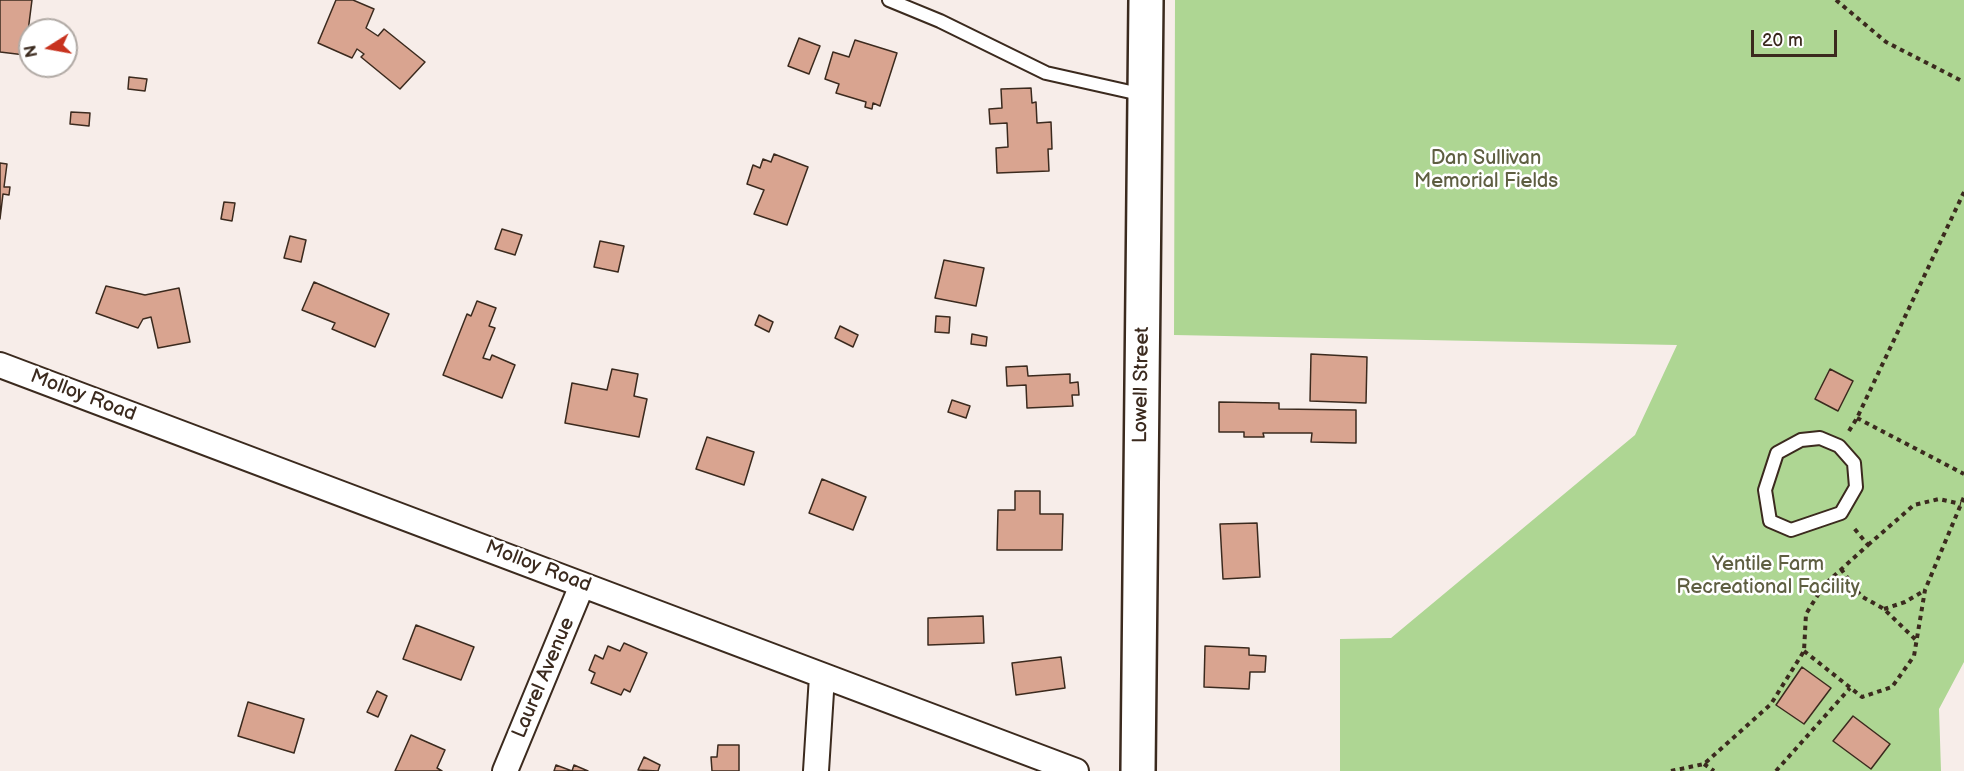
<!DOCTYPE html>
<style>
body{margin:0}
#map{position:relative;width:1964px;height:771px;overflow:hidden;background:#f7ede9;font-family:"Balsamiq Sans",sans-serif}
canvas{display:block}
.north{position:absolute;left:18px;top:18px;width:60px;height:60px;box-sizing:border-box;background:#fff;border:2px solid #b1aaa5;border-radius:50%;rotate:259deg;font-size:16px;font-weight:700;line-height:24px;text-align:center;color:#3b2a1e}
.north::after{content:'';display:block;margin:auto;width:21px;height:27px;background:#c8321e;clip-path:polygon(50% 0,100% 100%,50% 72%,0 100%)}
.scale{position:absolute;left:1751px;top:30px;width:86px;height:27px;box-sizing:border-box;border:3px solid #3b2a1e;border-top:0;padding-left:8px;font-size:18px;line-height:21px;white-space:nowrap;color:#3b2a1e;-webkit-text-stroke:4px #fff;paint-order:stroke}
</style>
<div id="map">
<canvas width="1964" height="771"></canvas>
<div class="north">N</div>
<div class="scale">20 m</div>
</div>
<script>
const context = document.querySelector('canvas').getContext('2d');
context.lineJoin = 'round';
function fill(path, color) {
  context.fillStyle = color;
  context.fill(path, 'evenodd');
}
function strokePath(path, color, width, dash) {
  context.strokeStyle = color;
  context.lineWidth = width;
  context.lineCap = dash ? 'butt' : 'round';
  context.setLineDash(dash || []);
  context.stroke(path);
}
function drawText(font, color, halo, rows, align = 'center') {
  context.font = font + ' "Balsamiq Sans",sans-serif';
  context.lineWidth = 5;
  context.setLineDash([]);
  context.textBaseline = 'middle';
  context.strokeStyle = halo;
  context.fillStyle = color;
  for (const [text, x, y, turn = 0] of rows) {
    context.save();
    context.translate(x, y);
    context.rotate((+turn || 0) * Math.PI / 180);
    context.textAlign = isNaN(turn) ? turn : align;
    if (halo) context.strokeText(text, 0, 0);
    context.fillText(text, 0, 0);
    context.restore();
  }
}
fill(new Path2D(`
 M 1175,0 L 1964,0 L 1964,662 L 1939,709 L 1941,771 L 1340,771 L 1340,639 L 1391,638 L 1635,435 L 1677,345 L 1174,335 Z`), '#aed693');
const building = new Path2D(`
 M 0,0 L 32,0 L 25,55 L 0,52 Z
 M 336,0 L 353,0 L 374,9 L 366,28 L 378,36 L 384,29 L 425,62 L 400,89 L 361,57 L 364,54 L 357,49 L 352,58 L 318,43 Z
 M 799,38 L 820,46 L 809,74 L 788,66 Z
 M 855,40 L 897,53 L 880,106 L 873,103 L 872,109 L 865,107 L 866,102 L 836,93 L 839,84 L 825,79 L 833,52 L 849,57 Z
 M 129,77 L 147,79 L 145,91 L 128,89 Z
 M 1031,88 L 1032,103 L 1036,102 L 1037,123 L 1051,122 L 1052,149 L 1048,149 L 1049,171 L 997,173 L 996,148 L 1008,147 L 1007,123 L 990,124 L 989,109 L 1002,108 L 1001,89 Z
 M 71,112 L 90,113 L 89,126 L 70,124 Z
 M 774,154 L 808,167 L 787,225 L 754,214 L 764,190 L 747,184 L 753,165 L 760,168 L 763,159 L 771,162 Z
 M 0,163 L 7,164 L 4,187 L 10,187 L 9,195 L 3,194 L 0,219 Z
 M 224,202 L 235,203 L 232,221 L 221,219 Z
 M 502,229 L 522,235 L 515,255 L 495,249 Z
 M 290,236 L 306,240 L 301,262 L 284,258 Z
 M 600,241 L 624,246 L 618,272 L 594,267 Z
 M 944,260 L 984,268 L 976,306 L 935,298 Z
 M 314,282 L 389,314 L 375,347 L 332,329 L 335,323 L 302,310 Z
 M 106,286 L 145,295 L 179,288 L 190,342 L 158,348 L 151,317 L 143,319 L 138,328 L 96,313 Z
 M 477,301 L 496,308 L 489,326 L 495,328 L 483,358 L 490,360 L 492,355 L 515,365 L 502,398 L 443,375 L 467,314 L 471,316 Z
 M 759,315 L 773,322 L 769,332 L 755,325 Z
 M 936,316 L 950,317 L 949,333 L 935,332 Z
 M 840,326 L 858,335 L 853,347 L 835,338 Z
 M 972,334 L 987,337 L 986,346 L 971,344 Z
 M 1311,354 L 1367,357 L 1366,403 L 1310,401 Z
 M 1027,366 L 1028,376 L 1070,374 L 1070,383 L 1078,382 L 1079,395 L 1072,395 L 1073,406 L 1027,408 L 1026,385 L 1007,386 L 1006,367 Z
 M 612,369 L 638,374 L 634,396 L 647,399 L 639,437 L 565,423 L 572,383 L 607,390 Z
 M 1830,369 L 1853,381 L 1838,411 L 1815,399 Z
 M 952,400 L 970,406 L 966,418 L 948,412 Z
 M 1219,402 L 1279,403 L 1279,409 L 1356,410 L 1356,443 L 1311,442 L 1312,433 L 1263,433 L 1264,437 L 1244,437 L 1244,432 L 1219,432 Z
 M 707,437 L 754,452 L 744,485 L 696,469 Z
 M 822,479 L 866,497 L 853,530 L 809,513 Z
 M 1015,491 L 1040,491 L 1040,514 L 1063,514 L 1062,550 L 997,550 L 998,510 L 1015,510 Z
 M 1257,523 L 1260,577 L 1223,579 L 1220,524 Z
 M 983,616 L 984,643 L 928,645 L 928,618 Z
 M 416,625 L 474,647 L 461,680 L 403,659 Z
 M 624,643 L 647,653 L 630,692 L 624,689 L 621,695 L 591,683 L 595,673 L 589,670 L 595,655 L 603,659 L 608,646 L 620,651 Z
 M 1205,646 L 1249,648 L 1249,655 L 1266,656 L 1265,672 L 1250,672 L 1249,689 L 1204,687 Z
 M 1061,657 L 1065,688 L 1016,695 L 1012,663 Z
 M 1802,667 L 1831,688 L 1804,724 L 1776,705 Z
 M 377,691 L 387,696 L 378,717 L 367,712 Z
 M 248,702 L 304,719 L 294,753 L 238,736 Z
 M 1853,716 L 1890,744 L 1871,769 L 1833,741 Z
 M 411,735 L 445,750 L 437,768 L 442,771 L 395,771 Z
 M 718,745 L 739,745 L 739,771 L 712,771 L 711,757 L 717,757 Z
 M 644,757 L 660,765 L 658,771 L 638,770 Z
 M 556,765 L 572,771 L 574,765 L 588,771 L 554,771 Z`);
fill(building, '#d9a490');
strokePath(building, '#3b2a1e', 1.5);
const service = new Path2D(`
 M 889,0 L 940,21 L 1046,73 L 1144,95
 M 1820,438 L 1839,446 L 1854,463 L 1856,487 L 1841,513 L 1791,530 L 1770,521 L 1765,490 L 1777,453 L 1801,440 Z`);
const minor = new Path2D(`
 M 0,365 L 1076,771
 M 505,771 L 582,585
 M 816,771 L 822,676`);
const secondary = new Path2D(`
 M 1138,771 L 1146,0`);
strokePath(service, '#3b2a1e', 16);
strokePath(minor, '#3b2a1e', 28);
strokePath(secondary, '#3b2a1e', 38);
strokePath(new Path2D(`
 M 1836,0 L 1886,42 L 1964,82
 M 1857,418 L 1964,474
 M 1849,431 L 1857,418 L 1964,192
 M 1868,545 L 1914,505 L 1939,499 L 1961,504
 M 1841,569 L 1861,596 L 1884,609 L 1917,641
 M 1884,609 L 1905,602 L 1924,591
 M 1804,651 L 1862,697 L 1892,687 L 1914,656 L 1925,590 L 1964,497
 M 1704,764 L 1714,771
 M 1671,771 L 1704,764 L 1771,704 L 1804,651 L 1806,614 L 1824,585 L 1868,545 L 1853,527
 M 1776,771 L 1850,688`), '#3b2a1e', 4, [4.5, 4.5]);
strokePath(service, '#fff', 12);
strokePath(minor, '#fff', 24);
strokePath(secondary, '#fff', 33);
drawText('20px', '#5e5e41', '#fff', [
 ["Dan Sullivan",1486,159],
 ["Memorial Fields",1486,182],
 ["Yentile Farm",1768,565],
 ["Recreational Facility",1768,588]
]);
drawText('20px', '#3b2a1e', '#fff', [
 ["Lowell Street",1142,385,-89],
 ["Molloy Road",83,396,21],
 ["Molloy Road",538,567,21],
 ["Laurel Avenue",544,678,-67]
]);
</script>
